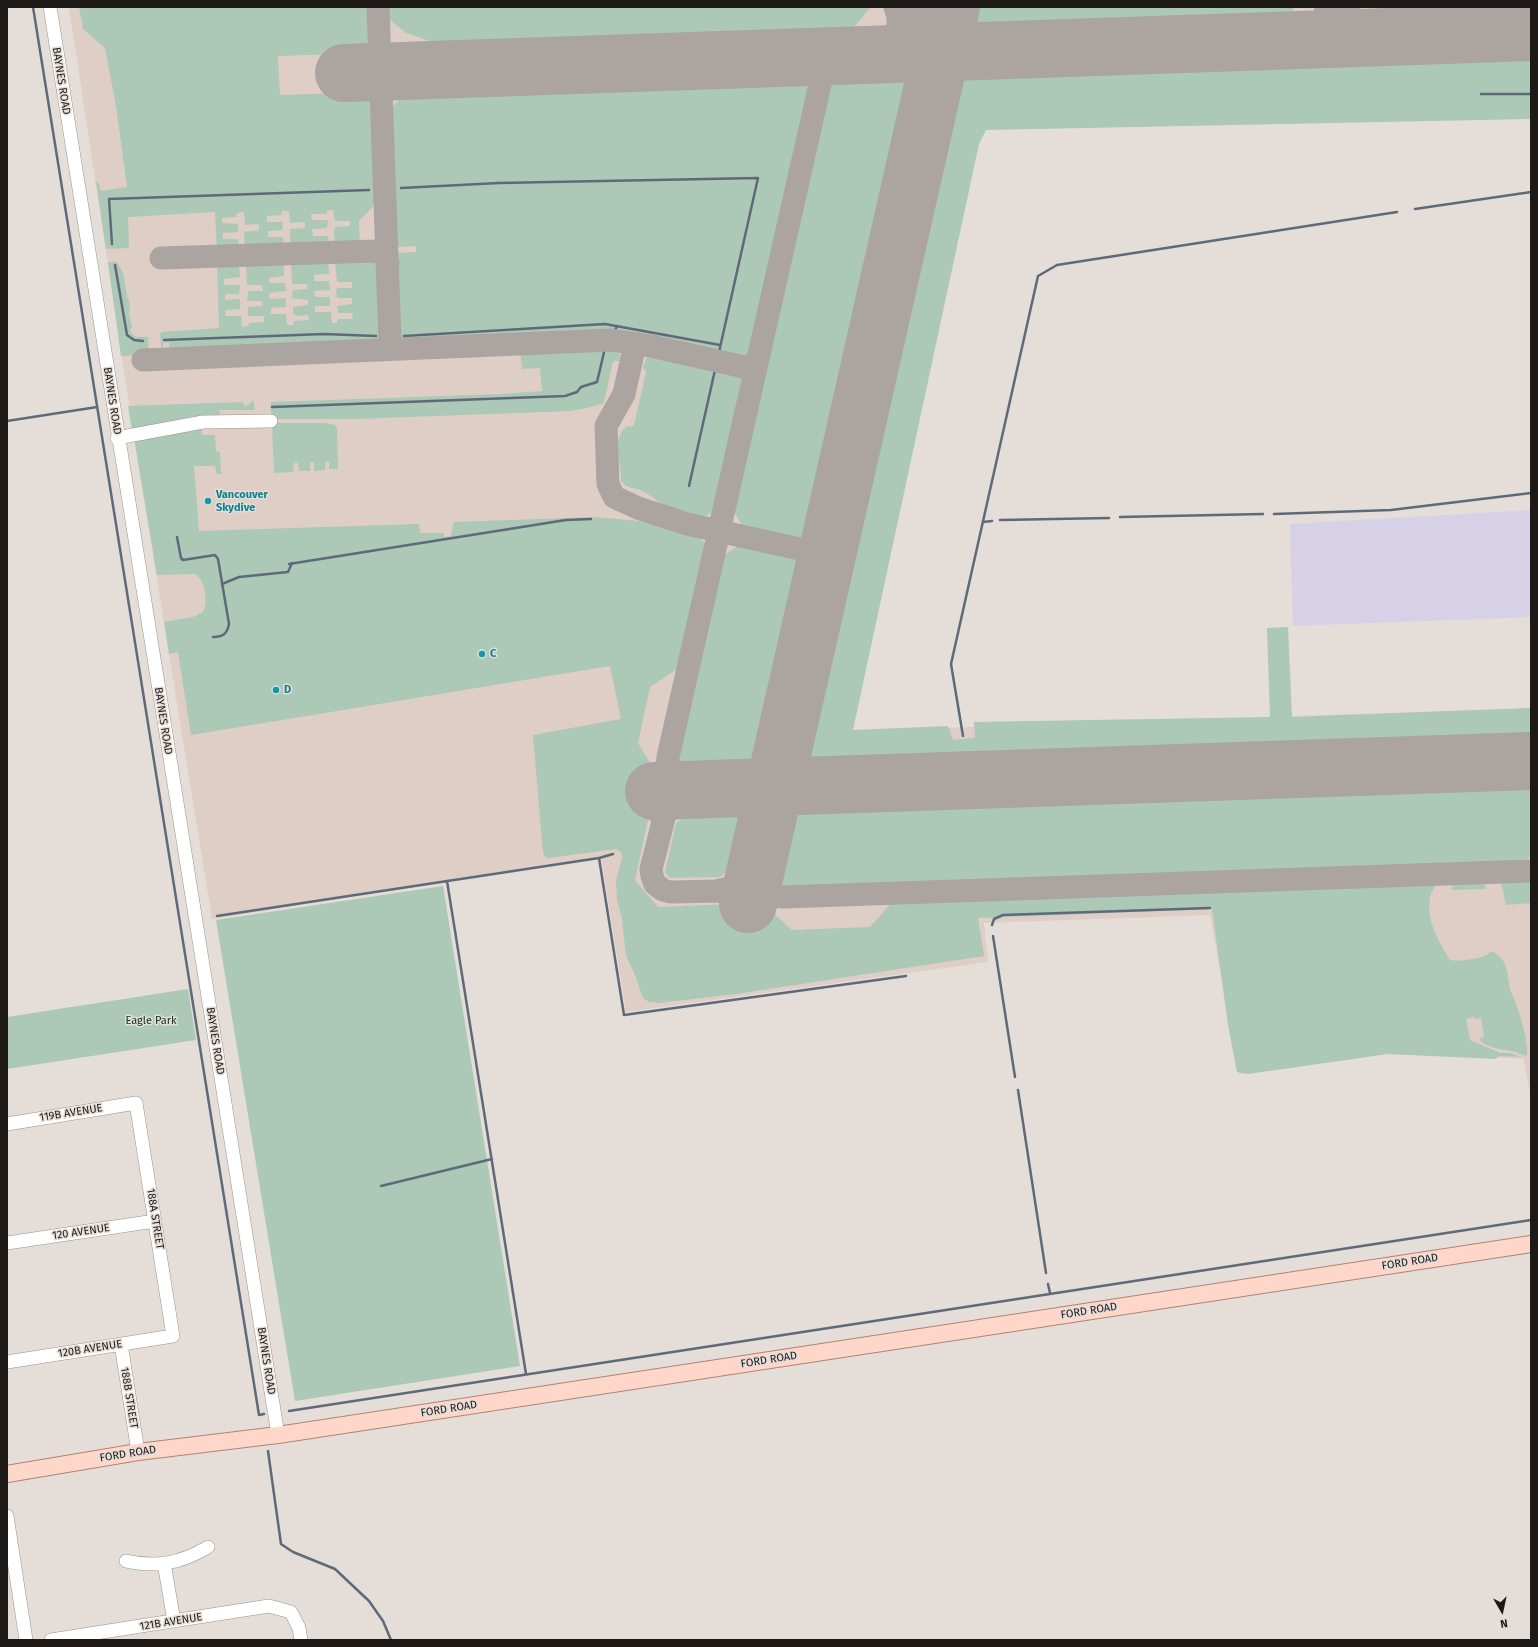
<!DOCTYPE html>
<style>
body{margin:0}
#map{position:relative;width:1538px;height:1647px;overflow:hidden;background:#e5ddd8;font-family:"Fira Sans",sans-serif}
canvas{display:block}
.frame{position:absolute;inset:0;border:8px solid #1c1917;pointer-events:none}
.north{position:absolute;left:1482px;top:1591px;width:40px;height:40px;-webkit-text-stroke:3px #e5ddd8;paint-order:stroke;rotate:171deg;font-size:11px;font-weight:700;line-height:16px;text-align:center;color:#1c1917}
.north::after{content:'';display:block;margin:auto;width:14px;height:18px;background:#1c1917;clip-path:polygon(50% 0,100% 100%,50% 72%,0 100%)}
</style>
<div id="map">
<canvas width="1538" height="1647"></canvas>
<div class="frame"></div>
<div class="north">N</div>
</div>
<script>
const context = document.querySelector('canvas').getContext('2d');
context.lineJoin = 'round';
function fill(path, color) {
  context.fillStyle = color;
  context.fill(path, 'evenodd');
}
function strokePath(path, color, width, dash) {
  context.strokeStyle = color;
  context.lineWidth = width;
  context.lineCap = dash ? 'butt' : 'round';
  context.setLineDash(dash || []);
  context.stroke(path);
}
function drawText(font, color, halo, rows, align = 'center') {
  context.font = font + ' "Fira Sans",sans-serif';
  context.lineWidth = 3;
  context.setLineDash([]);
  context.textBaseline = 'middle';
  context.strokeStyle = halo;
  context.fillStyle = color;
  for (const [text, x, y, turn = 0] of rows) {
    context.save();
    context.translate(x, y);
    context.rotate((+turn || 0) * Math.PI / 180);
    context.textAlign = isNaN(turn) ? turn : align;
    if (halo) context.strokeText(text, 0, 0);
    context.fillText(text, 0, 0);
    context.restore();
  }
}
fill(new Path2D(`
 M 69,7 L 1531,7 L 1531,118 L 981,128 L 852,731 L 1531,708 L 1531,1099 L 1524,1059 L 1389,1052 L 1239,1074 L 1210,915 L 984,923 L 988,962 L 626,1012 L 601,857 L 212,919 L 136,450 Z`), '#decec6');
fill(new Path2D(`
 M 1531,510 L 1531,617 L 1293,626 L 1290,524 Z`), '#d6d1e7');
fill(new Path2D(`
 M 79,7 L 369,7 L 370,53 L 278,56 L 280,95 L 370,92 L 374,111 L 377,202 L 359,221 L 360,245 L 335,246 L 334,229 L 336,227 L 350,226 L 350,221 L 335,221 L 333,210 L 328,210 L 326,214 L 311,214 L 312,220 L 328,220 L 327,228 L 312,229 L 313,236 L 328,236 L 329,246 L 290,247 L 290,229 L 305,228 L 305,222 L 290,223 L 289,211 L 282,211 L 281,215 L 267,216 L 267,222 L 283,222 L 282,230 L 268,231 L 268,237 L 283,237 L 284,247 L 245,249 L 244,232 L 259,230 L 259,224 L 245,225 L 244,212 L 237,213 L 236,217 L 222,218 L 222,223 L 238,224 L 238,232 L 223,233 L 223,239 L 238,239 L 239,249 L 217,250 L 215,212 L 128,217 L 129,248 L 106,249 L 96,181 L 99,184 L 101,191 L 127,187 L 116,106 L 105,48 L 83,29 Z
 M 388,7 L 871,7 L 845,37 L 456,50 L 406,33 L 388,18 Z
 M 966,7 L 1294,7 L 1289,21 L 960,32 Z
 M 1384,7 L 1531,7 L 1531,13 L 1395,17 Z
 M 1531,51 L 1531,119 L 986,130 L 979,144 L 853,730 L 948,726 L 953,740 L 975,738 L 974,722 L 1270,717 L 1267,628 L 1288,627 L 1292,717 L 1531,708 L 1531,746 L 793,772 L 949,81 L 959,71 Z
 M 911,73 L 918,83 L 818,527 L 795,542 L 745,530 L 731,507 L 823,94 L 842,75 Z
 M 804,77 L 812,91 L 752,358 L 738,360 L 619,336 L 510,341 L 510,336 L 401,340 L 399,333 L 396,253 L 416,252 L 416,246 L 396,247 L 391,108 L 410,90 Z
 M 376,259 L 379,260 L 381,334 L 378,341 L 169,348 L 169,342 L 163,343 L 163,347 L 161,347 L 160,334 L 162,332 L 219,328 L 217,263 L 239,263 L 240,277 L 224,279 L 224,285 L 240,285 L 239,294 L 225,294 L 225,300 L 240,299 L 240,309 L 225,310 L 226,316 L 241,316 L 242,327 L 248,326 L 249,323 L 264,322 L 264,316 L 248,316 L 248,307 L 263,306 L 262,301 L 247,301 L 248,291 L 263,291 L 262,285 L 247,285 L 246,264 L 248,262 L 284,262 L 284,276 L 269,278 L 269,283 L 285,283 L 286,291 L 269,293 L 270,299 L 286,298 L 286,307 L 271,308 L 271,314 L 286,314 L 287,325 L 293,325 L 294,321 L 309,320 L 308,315 L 296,316 L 293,313 L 293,307 L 308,305 L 308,300 L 292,298 L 293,290 L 307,289 L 307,284 L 292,284 L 291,261 L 328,260 L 329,274 L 314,275 L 314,281 L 329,281 L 330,290 L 314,291 L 315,297 L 330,297 L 330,306 L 315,306 L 315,312 L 331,312 L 332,323 L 337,323 L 338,319 L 353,319 L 352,313 L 338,313 L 337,306 L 352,304 L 352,298 L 337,298 L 336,290 L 338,288 L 352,288 L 352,282 L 337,282 L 335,261 Z
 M 108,262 L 117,262 L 123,273 L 127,296 L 130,304 L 129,314 L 132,327 L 130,332 L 136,337 L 148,337 L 149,354 L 121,356 Z
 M 611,345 L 618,345 L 621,361 L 614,361 L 612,365 L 604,403 L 587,408 L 570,411 L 356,419 L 271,419 L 271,402 L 501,394 L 542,391 L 540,368 L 522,369 L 520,350 Z
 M 649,352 L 732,369 L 747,378 L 719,506 C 716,511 709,514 704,516 C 677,527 662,499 640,490 C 632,487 627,489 621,481 C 623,462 609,441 627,426 L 631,427 L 634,425 L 646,372 L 643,367 Z
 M 253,400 L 255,410 L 217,410 L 220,411 L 219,416 L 132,430 L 128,406 L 242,402 L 246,407 Z
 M 272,423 L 326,423 L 335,425 L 337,429 L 338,469 L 329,469 L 329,462 L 325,462 L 325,470 L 314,471 L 314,462 L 310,462 L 310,471 L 299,471 L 298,463 L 294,463 L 293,472 L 274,473 Z
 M 201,427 L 202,435 L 215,435 L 216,451 L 220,452 L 221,474 L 217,474 L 215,466 L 194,466 L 199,531 L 419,524 L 420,533 L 444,533 L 444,537 L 451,536 L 454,522 L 597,517 L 649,522 L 686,528 L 699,537 L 709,549 L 683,665 L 650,687 L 638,743 L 658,776 L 649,776 L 651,806 L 635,880 L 658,907 L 731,904 L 761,912 L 764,905 L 792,930 L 870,927 L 895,899 L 1432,880 L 1435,883 C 1435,890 1431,891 1430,897 C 1426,921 1438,940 1450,960 C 1458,962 1476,959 1485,956 C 1488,955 1490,952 1493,951 C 1498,956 1503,958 1505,965 C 1509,974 1508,984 1511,992 C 1518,1006 1529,1042 1527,1056 C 1521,1055 1517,1052 1511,1051 C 1501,1049 1486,1048 1479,1039 L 1484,1037 L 1481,1018 L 1475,1019 L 1474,1017 L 1466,1019 L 1470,1040 L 1500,1053 L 1511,1053 L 1520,1057 L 1499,1056 L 1496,1059 L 1388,1054 L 1248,1074 L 1237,1072 L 1228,1025 L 1212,909 L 978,918 L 984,956 L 736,994 L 659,1003 L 649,1002 L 643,998 L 635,975 L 626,956 L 622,920 L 617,899 L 616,881 L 622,858 L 621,852 L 616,849 L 549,858 L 545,857 L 543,853 L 533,735 L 621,719 L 610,666 L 191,735 L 178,652 L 169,654 L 164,622 L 193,617 L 203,612 C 208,602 206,581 195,574 L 157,575 L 134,438 Z
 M 742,543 L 792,554 L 806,577 L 763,773 L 688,774 L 673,757 L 719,559 Z
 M 1531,775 L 1531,857 L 1511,866 L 786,892 L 770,874 L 786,801 Z
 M 757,802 L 744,857 L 720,877 L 670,878 L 665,872 L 676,823 L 700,804 Z
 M 1531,876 L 1531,903 L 1506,905 L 1501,882 L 1504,877 Z
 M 1483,879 L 1486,889 L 1452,890 L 1453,880 Z
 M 443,886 L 520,1366 L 295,1401 L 216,920 Z
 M 188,989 L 196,1040 L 7,1069 L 7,1017 Z`), '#acc8b6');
strokePath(new Path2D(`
 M 33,7 L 259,1415 L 264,1414
 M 1481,94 L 1531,94
 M 401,188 L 499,183 L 758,178 L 719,352
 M 1415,209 L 1531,192
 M 112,244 L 109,199 L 369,190
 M 115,265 L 127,335 L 134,340 L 143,341
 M 614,333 L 617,326
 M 404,336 L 605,324 L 720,345
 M 164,340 L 324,334 L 376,336
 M 272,407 L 565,396 L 577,392 L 581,387 L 597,382 L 605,348
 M 7,421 L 97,407
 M 689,486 L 715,370
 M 1274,514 L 1391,510 L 1531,493
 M 1120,517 L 1263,514
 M 1000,520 L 1109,518
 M 983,522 L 992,521
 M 177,537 L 181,558 L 183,560 L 215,555 L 218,559 L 229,624 C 227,634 223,637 213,637
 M 289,564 L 566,520 L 591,519
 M 222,584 L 239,577 L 288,572 L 292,563
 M 963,736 L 951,664 L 1038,276 L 1057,265 L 1397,212
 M 599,858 L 624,1015 L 906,976
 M 447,881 L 526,1374
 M 217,916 L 599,858 L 613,854
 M 992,925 L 994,919 L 1003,915 L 1210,908
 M 993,936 L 1015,1077
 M 1018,1090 L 1046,1273
 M 381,1186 L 492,1159
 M 1048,1284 L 1050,1293
 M 289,1411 L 1531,1220
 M 268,1451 L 281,1544 L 293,1552 L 335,1569 L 369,1601 L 383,1621 L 391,1640`), '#5e6a7a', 2.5);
strokePath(new Path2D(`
 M 378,7 L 390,342 L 388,348 L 382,350
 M 897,7 C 925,33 936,50 976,51
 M 1341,7 C 1364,29 1376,35 1408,36
 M 902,12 C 917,22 935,20 947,7
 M 921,31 L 933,58 L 933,88
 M 1287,40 C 1308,38 1324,30 1326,7
 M 161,258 L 376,251 L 383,254 L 388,263
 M 635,344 L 624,394 L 606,426 L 608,484 L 614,497 L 638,508 L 687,524 L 827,555
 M 143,360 L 611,340 L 651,346 L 744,367 L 752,366 L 758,358
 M 703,790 L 691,793 L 678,800 L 665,814 L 651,869 L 652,876 L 655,884 L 663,890 L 670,892 L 722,891 L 784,897 L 1531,871
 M 662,820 L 668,757 L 821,80 C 832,43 883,69 896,34 C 899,25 899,16 895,7
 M 720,890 C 738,888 752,877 758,859`), '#aca4a0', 23);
strokePath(new Path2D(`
 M 344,73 L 1531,32
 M 654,791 L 1531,761
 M 748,904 L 951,7`), '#aca4a0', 58);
const minor = new Path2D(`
 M 50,7 L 278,1435
 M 117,438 L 203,422 L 271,421
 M 7,1124 L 136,1103 L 173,1336 L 7,1362
 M 7,1243 L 155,1221
 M 121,1344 L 138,1452
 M 7,1516 L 26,1640
 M 126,1561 C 157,1568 181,1563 208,1547
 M 164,1563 L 174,1621
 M 51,1640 L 269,1606 L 291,1612 L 299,1628 L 301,1640`);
const major = new Path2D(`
 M 7,1474 L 138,1452 L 278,1435 L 1531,1244`);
strokePath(minor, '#99918d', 14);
strokePath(major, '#af8475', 18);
strokePath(minor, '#fff', 13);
strokePath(major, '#fed7ca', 16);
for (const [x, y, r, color] of [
 [208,501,4,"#0f9aa8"],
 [482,654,4,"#0f9aa8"],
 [276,690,4,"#0f9aa8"]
]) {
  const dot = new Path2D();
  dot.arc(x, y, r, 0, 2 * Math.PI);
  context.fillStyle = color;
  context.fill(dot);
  strokePath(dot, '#e5ddd8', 1.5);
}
drawText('11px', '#1c1917', '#e5ddd8', [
 ["BAYNES ROAD",61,81,81],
 ["BAYNES ROAD",112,401,81],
 ["BAYNES ROAD",163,721,81],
 ["BAYNES ROAD",215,1041,81],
 ["119B AVENUE",71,1113,-9],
 ["188A STREET",155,1219,81],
 ["120 AVENUE",81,1232,-8],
 ["FORD ROAD",1410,1262,-9],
 ["FORD ROAD",1089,1311,-9],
 ["120B AVENUE",90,1349,-9],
 ["FORD ROAD",769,1360,-9],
 ["BAYNES ROAD",266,1361,81],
 ["188B STREET",129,1398,81],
 ["FORD ROAD",449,1409,-9],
 ["FORD ROAD",128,1454,-9],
 ["121B AVENUE",171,1622,-9]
]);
drawText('bold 11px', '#0d838f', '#e5ddd8', [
 ["Vancouver",216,495],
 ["Skydive",216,508],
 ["C",490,654],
 ["D",284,690]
], 'left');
drawText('11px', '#00351c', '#e5ddd8', [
 ["Eagle Park",151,1021]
]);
</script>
